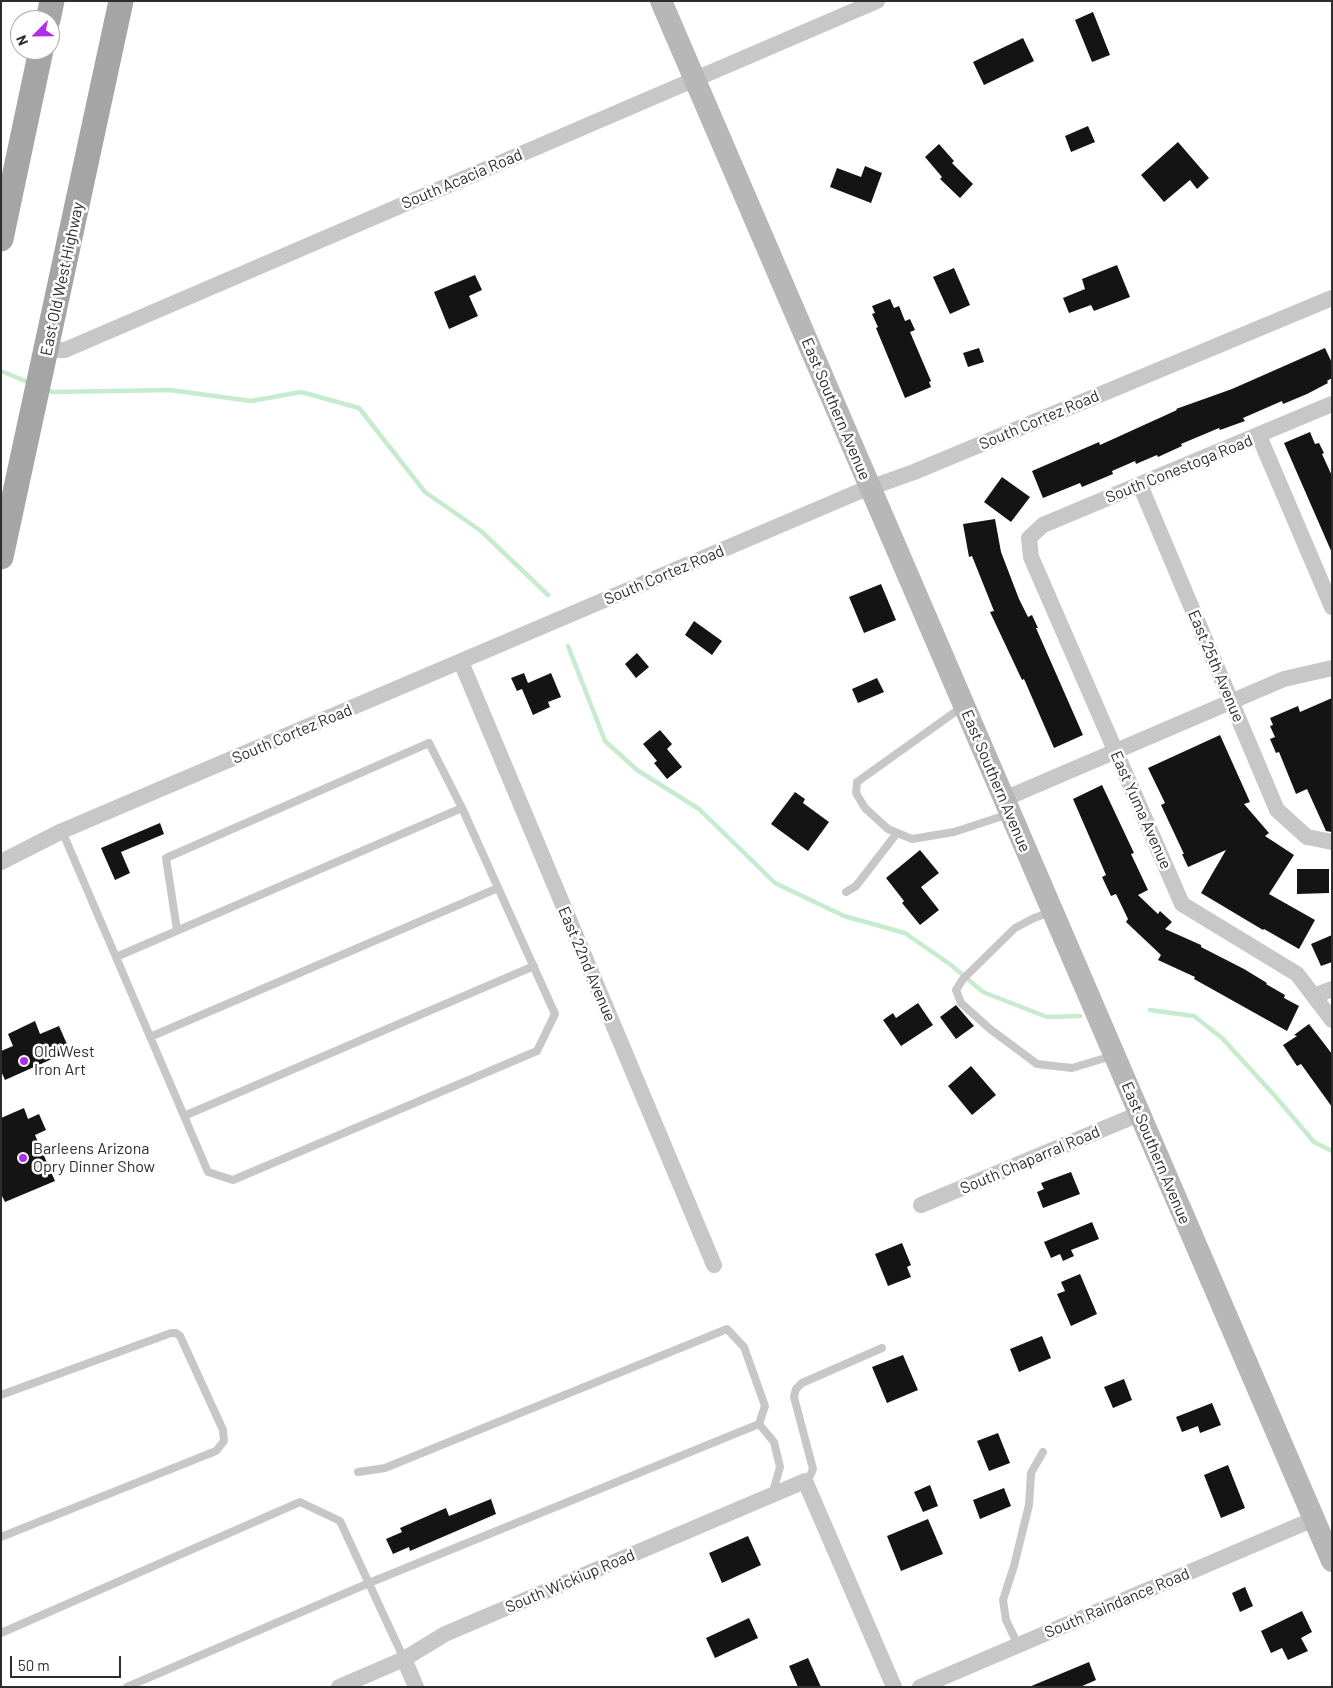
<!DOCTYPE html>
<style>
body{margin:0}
#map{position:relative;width:1333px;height:1688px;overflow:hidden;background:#fff;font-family:Barlow,sans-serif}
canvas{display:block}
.frame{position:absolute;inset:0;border:2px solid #2d2d2d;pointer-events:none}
.north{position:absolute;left:10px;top:10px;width:50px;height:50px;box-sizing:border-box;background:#fff;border:1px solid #ababab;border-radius:50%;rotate:247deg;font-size:14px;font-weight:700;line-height:20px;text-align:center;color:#2d2d2d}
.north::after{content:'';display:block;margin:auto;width:18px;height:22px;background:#b12ee6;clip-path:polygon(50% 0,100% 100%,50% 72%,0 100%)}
.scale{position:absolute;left:10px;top:1656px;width:111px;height:22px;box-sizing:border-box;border:2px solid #2d2d2d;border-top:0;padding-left:6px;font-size:15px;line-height:18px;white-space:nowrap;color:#2d2d2d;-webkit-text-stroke:4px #fff;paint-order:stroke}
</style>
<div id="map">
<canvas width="1333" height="1688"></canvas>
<div class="frame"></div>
<div class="north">N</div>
<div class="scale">50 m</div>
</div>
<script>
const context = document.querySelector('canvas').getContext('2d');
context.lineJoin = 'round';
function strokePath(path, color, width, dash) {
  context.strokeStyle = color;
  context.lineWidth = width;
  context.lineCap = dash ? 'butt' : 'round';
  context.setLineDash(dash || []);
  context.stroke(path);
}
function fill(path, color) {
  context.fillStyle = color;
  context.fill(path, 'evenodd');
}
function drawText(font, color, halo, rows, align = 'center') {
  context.font = font + ' Barlow,sans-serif';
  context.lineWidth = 5;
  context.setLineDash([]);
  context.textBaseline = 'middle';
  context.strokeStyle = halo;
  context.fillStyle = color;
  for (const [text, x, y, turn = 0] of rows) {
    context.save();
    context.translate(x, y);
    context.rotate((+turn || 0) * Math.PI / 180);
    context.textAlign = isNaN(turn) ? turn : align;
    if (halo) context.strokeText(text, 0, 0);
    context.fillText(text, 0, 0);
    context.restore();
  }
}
strokePath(new Path2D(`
 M 1,371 L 30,383
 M 44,389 L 53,392 L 170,390 L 251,401 L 301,392 L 359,408 L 425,492 L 481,531 L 548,595
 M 568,646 L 605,741 L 637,770 L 699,809 L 775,883 L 844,916 L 905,933 L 951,965 L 983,992 L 1047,1017 L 1080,1016
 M 1150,1010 L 1194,1016 L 1222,1038 L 1275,1096 L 1314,1142 L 1332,1151`), '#c6ebcd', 4.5);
fill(new Path2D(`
 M 1093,12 L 1110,55 L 1092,62 L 1075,20 Z
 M 1023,38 L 1034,61 L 984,85 L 973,62 Z
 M 1088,126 L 1095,142 L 1071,152 L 1065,136 Z
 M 1178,142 L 1209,178 L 1197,189 L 1190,180 L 1164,202 L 1141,175 Z
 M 939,144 L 954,161 L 952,163 L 973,184 L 960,198 L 940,179 L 942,177 L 925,157 Z
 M 865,166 L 882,173 L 871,203 L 830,187 L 837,168 L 861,177 Z
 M 1117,265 L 1130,297 L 1094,311 L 1091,305 L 1069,313 L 1063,298 L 1085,289 L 1082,279 Z
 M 954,268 L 970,305 L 950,314 L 933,277 Z
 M 475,275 L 482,290 L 469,296 L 478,316 L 449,329 L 434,292 Z
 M 890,299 L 894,308 L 899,306 L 905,321 L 910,319 L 915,330 L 910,332 L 931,381 L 929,382 L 931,387 L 905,398 L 876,328 L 878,327 L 872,314 L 875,313 L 872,306 Z
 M 979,348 L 984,362 L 968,367 L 963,353 Z
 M 1325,348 L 1332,363 L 1332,378 L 1327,381 L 1328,383 L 1307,394 L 1283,404 L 1282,401 L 1243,418 L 1245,421 L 1220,430 L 1219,428 L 1181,444 L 1182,446 L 1158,457 L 1157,455 L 1136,464 L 1135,461 L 1112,471 L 1113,474 L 1082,487 L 1080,483 L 1043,498 L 1032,471 L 1099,442 L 1100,445 L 1177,410 L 1176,409 L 1232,389 Z
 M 1310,432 L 1315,444 L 1319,443 L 1324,453 L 1322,454 L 1332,476 L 1332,553 L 1284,443 Z
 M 1002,477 L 1030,497 L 1011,522 L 984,502 Z
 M 995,519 L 1001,552 L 1019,599 L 1028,617 L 1032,615 L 1038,628 L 1036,628 L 1083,735 L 1054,748 L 1024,679 L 1022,680 L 990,612 L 994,611 L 972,556 L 969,557 L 963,524 Z
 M 881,584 L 896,620 L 864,633 L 849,597 Z
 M 694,621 L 722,641 L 712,655 L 685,635 Z
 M 637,653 L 649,667 L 636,678 L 625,664 Z
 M 524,673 L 528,683 L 551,673 L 561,697 L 548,702 L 550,707 L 533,715 L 522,689 L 517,691 L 511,678 Z
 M 877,678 L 884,692 L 858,703 L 852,689 Z
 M 1332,698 L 1332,832 L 1326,831 L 1307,789 L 1296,794 L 1279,752 L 1276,753 L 1270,739 L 1275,737 L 1270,726 L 1273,725 L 1270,718 L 1298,706 L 1300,712 Z
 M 660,730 L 672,744 L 667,749 L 682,767 L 667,779 L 654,763 L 657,761 L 643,744 Z
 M 1220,735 L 1250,802 L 1244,804 L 1269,833 L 1265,836 L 1294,855 L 1269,894 L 1315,920 L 1299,949 L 1264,929 L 1263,930 L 1201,893 L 1226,850 L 1188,867 L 1182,854 L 1184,854 L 1161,805 L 1165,803 L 1148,768 Z
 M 1102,785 L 1134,853 L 1131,854 L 1148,890 L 1138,895 L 1158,914 L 1160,911 L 1172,922 L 1165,929 L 1201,945 L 1201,947 L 1244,969 L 1267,983 L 1266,984 L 1285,995 L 1284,998 L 1299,1006 L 1287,1031 L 1194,979 L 1195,977 L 1158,960 L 1161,955 L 1126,922 L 1128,919 L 1116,894 L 1111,896 L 1102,877 L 1106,875 L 1073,799 Z
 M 795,792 L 805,799 L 803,803 L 829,822 L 808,851 L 771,824 Z
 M 160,823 L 164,834 L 121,852 L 130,873 L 115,880 L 101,848 Z
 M 920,850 L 939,873 L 921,887 L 939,910 L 920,925 L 902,903 L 904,901 L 886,878 Z
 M 1297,869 L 1329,869 L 1329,893 L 1297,894 Z
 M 1332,935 L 1332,962 L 1321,966 L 1311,944 Z
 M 918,1003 L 933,1025 L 901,1046 L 883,1020 L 893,1013 L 896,1018 Z
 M 956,1005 L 974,1026 L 956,1039 L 940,1017 Z
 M 35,1021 L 40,1034 L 59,1026 L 70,1051 L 5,1080 L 1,1071 L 1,1051 L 13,1046 L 8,1034 Z
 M 1309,1024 L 1332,1054 L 1332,1107 L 1301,1064 L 1297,1066 L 1283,1045 L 1297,1036 L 1294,1035 Z
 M 971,1066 L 996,1095 L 972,1115 L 948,1086 Z
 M 24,1108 L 28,1119 L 39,1114 L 46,1130 L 35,1135 L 55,1181 L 5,1202 L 1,1194 L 1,1118 Z
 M 1071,1172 L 1080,1194 L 1043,1208 L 1037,1192 L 1044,1189 L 1041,1183 Z
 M 1092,1222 L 1099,1239 L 1071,1250 L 1074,1256 L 1063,1261 L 1060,1254 L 1051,1258 L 1044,1242 Z
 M 902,1243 L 911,1265 L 907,1267 L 911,1277 L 888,1286 L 875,1254 Z
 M 1080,1274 L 1097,1314 L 1071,1326 L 1057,1294 L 1065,1291 L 1061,1282 Z
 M 1042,1336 L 1051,1358 L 1019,1372 L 1010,1349 Z
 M 903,1355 L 918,1390 L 887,1403 L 872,1367 Z
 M 1124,1379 L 1132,1400 L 1113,1408 L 1104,1387 Z
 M 1212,1403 L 1221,1425 L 1200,1433 L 1198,1426 L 1182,1432 L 1176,1417 Z
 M 998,1433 L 1010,1463 L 989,1471 L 977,1441 Z
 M 1228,1465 L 1245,1508 L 1221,1518 L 1204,1475 Z
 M 930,1485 L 938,1506 L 923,1512 L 914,1492 Z
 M 1004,1488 L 1011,1506 L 980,1519 L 973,1500 Z
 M 491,1499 L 496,1514 L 410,1551 L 409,1547 L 393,1554 L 386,1539 L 402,1532 L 400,1528 L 446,1508 L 449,1516 Z
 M 928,1519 L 943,1554 L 901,1571 L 887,1536 Z
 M 748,1536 L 761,1565 L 722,1583 L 709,1553 Z
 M 1245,1587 L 1253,1606 L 1240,1612 L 1232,1593 Z
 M 1302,1611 L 1312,1632 L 1301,1638 L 1308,1651 L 1288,1660 L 1282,1648 L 1271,1653 L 1261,1631 Z
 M 749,1618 L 758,1638 L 715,1658 L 706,1638 Z
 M 808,1658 L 821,1687 L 798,1687 L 789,1666 Z
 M 1089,1662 L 1096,1680 L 1080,1687 L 1029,1687 Z`), '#141414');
strokePath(new Path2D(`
 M 962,707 L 857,782 L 856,793 L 865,808 L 888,829 L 912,839 L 954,832 L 1009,814
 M 62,831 L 208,1172 L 233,1180 L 537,1051 L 555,1014 L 462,808 L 116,957
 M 846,892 L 856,886 L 897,833
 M 1051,912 L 1034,918 L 1015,928 L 963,979 L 956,990 L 961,1003 L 990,1029 L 1037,1064 L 1072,1068 L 1112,1056
 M 177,930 L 166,858 L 429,743 L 462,808
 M 150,1037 L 498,888
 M 184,1116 L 534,966
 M 1,1395 L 171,1333 L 176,1333 L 180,1336 L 223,1430 L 224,1441 L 216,1451 L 1,1537
 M 759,1424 L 774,1442 L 780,1467 L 772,1495
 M 805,1481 L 811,1474 L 813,1469 L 794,1397 L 796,1389 L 802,1383 L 882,1348
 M 1,1633 L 300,1502 L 340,1521 L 404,1659
 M 1018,1645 L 1006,1620 L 1003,1600 L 1014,1566 L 1029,1505 L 1031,1473 L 1043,1452
 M 127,1687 L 369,1583 L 759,1424 L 765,1406 L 744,1347 L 727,1329 L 385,1468 L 358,1472`), '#c7c7c7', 8);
strokePath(new Path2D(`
 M 47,350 L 65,350 L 877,1
 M 1332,404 L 1043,525 L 1029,538 L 1031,557 L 1182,904 L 1297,974 L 1332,1020
 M 1259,436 L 1332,607
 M 1140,485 L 1277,810 L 1307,837 L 1332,842
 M 461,662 L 714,1265
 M 1004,799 L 1284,679 L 1332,668
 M 1,862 L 62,831 L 858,492 L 914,472 L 1332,298
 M 1314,996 L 1332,989
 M 921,1205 L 1139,1114
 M 404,1659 L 416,1687
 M 339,1687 L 404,1659 L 445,1634 L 805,1481 L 894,1687
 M 920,1687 L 1314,1519`), '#c7c7c7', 16);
strokePath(new Path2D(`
 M 661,1 L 1332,1561`), '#b7b7b7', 22);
strokePath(new Path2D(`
 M 48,20 L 52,1
 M 1,239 L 41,50
 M 1,557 L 121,1`), '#a5a5a5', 25);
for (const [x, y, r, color] of [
 [24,1061,5,"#b12ee6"],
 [23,1158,5,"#b12ee6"]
]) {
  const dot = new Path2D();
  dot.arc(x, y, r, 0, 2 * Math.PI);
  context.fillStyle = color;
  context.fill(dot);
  strokePath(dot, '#fff', 2);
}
drawText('16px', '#2d2d2d', '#fff', [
 ["South Acacia Road",462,179,-23],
 ["East Old West Highway",62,279,-78],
 ["East Southern Avenue",836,409,67],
 ["South Cortez Road",1039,420,-23],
 ["South Conestoga Road",1179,469,-22],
 ["South Cortez Road",664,575,-23],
 ["East 25th Avenue",1216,666,67],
 ["South Cortez Road",292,734,-23],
 ["East Southern Avenue",996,781,67],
 ["East Yuma Avenue",1141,810,66],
 ["East 22nd Avenue",587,964,67],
 ["East Southern Avenue",1156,1153,67],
 ["South Chaparral Road",1030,1160,-23],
 ["South Wickiup Road",570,1581,-23],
 ["South Raindance Road",1117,1603,-23]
]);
drawText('16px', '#2d2d2d', '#fff', [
 ["Old West",34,1052],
 ["Iron Art",34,1070],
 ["Barleens Arizona",33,1149],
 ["Opry Dinner Show",33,1167]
], 'left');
</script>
